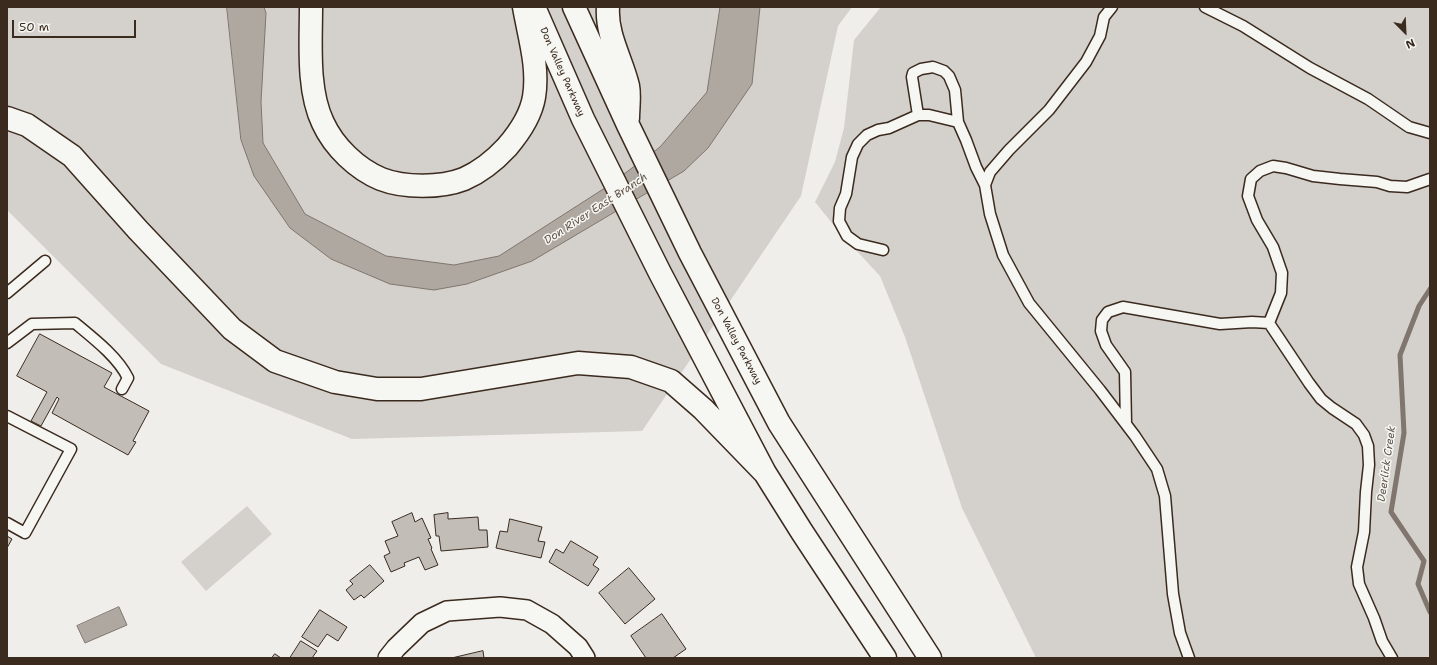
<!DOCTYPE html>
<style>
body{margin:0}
#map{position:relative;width:1437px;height:665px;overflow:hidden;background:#efeeea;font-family:"Shantell Sans",sans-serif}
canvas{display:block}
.frame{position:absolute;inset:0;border:8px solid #3b2a1e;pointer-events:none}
.north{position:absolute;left:1385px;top:12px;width:40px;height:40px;-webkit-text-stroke:3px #f6f6f2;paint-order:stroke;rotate:156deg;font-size:11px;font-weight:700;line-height:16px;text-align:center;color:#3b2a1e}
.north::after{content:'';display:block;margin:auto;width:14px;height:18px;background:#3b2a1e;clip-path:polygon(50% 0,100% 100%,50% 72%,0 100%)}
.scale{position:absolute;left:12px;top:20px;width:124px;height:18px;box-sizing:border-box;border:2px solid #3b2a1e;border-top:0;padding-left:5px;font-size:12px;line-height:14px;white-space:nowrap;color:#3b2a1e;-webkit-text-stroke:3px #f6f6f2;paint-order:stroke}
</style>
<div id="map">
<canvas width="1437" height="665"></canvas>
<div class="frame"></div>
<div class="north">N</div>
<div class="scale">50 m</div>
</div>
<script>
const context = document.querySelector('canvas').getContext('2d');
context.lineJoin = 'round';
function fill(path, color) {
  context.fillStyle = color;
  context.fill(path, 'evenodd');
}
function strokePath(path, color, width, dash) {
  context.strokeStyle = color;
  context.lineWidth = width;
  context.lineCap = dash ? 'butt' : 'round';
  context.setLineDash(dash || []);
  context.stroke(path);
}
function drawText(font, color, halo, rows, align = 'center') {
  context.font = font + ' "Shantell Sans",sans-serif';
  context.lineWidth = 3;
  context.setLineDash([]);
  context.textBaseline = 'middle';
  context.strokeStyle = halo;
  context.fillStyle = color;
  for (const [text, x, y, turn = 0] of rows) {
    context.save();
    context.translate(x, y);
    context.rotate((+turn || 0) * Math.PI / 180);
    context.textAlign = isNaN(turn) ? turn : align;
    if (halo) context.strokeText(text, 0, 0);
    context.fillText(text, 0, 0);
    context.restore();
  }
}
fill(new Path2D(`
 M 7,7 L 852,7 L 838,26 L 801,196 L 642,431 L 352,439 L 161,364 L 7,210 Z
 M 881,7 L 1430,7 L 1430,658 L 1036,658 L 962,508 L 905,337 L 880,276 L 840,233 L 815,202 L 835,162 L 844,128 L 854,40 Z
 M 247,506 L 272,534 L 206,591 L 181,562 Z`), '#d4d1cc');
const water = new Path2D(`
 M 227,7 L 264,7 L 266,13 L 261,102 L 263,143 L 305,214 L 386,256 L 454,265 L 499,256 L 608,186 L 660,147 L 707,92 L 720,7 L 760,7 L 752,84 L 708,148 L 684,171 L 532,261 L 467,284 L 434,290 L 390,284 L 331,259 L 290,228 L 254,176 L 241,140 Z
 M 119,607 L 127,625 L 85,643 L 77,626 Z`);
fill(water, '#afa8a1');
strokePath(water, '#81766d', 1);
strokePath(new Path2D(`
 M 1430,289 L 1419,306 L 1400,355 L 1404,433 L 1391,512 L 1424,561 L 1418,584 L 1430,612`), '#81766d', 5);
const building = new Path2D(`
 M 40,334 L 112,373 L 104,387 L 149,411 L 133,441 L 136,442 L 128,455 L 52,413 L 59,399 L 57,397 L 41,426 L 31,421 L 47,392 L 17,376 Z
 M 412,513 L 415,522 L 422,518 L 431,538 L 428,539 L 432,548 L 431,549 L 438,565 L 425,570 L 419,557 L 404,563 L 405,566 L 391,572 L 384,556 L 390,553 L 385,541 L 398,536 L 392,522 Z
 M 448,513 L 448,519 L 478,517 L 479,530 L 487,530 L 488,547 L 441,551 L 439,536 L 436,536 L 434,515 Z
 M 510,519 L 542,527 L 538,541 L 545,542 L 541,558 L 496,548 L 500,531 L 507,532 Z
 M 7,536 L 12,539 L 7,548 Z
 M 571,541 L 598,557 L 593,565 L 599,569 L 588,586 L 549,562 L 556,549 L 563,553 Z
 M 370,565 L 384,581 L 364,598 L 361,595 L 354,600 L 346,590 L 353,584 L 350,581 Z
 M 629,568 L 655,599 L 625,624 L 599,593 Z
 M 320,610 L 347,627 L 338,641 L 327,634 L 318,647 L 302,637 Z
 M 662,614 L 686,649 L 673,658 L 646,658 L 631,636 Z
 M 301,641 L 317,651 L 312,658 L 290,658 Z
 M 483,651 L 484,658 L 452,658 Z
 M 275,654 L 281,658 L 272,658 Z`);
fill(building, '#c2bdb7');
strokePath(building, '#3b2a1e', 1);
const service = new Path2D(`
 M 1112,7 L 1104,17 L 1100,36 L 1086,62 L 1049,110 L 1009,150 L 990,172 L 985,185 L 990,214 L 1003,255 L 1029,303 L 1100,390 L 1135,436 L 1157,469 L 1165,496 L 1173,594 L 1180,633 L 1189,658
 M 1205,7 L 1243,26 L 1310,68 L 1368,99 L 1409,127 L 1430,133
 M 918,115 L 929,115 L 958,122
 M 883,250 L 858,244 L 847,236 L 839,221 L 840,208 L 846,194 L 852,157 L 858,144 L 867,135 L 878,130 L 889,128 L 918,115 L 912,77 L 913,73 L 921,69 L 933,67 L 944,71 L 949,76 L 955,90 L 958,122 L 966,140 L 976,167 L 985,185
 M 7,293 L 45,261
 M 7,343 L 32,324 L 75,323 C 93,338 118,357 128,378 L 122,389
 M 7,416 L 71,449 L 25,533 L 7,523
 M 1126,424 L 1125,372 L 1106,345 L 1101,331 L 1102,320 L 1108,312 L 1123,307 L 1220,324 L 1252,322 L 1269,323
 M 1392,658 L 1382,641 L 1374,618 L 1359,584 L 1357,567 L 1364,532 L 1366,492 L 1369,465 L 1368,446 L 1364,435 L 1356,424 L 1332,408 L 1321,399 L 1309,383 L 1269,323 L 1281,293 L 1282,273 L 1273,247 L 1257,220 L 1248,196 L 1251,179 L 1260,171 L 1273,166 L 1286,168 L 1313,176 L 1340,179 L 1377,182 L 1390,186 L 1407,187 L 1430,179`);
const minor = new Path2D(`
 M 388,658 L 396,648 L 422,623 L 447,611 L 500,607 L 527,610 L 552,624 L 578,647 L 585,658`);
const motorway = new Path2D(`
 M 311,7 C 311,43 307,90 323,123 C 334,147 357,169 381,179 C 404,188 441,188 464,179 C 480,172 495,160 507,147 C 519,133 531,115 534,97 C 539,67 529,36 524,7
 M 534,7 L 583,119 L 660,273 L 765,473 L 802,532 L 885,658
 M 574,7 L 628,125 L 690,253 L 779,423 L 930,658
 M 608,7 C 606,35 622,60 628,86 C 630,96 628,108 628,118
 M 7,118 L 27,125 L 72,156 L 138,230 L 232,329 L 275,361 L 335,382 L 377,389 L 421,389 L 578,363 L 631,367 L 671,381 L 703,409 L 765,473`);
strokePath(service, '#3b2a1e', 13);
strokePath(minor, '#3b2a1e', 22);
strokePath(motorway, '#3b2a1e', 25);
strokePath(service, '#f6f6f2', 10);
strokePath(minor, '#f6f6f2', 19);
strokePath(motorway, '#f6f6f2', 22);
drawText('10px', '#3b2a1e', '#f6f6f2', [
 ["Don Valley Parkway",562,72,66],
 ["Don Valley Parkway",736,341,62]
]);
drawText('italic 11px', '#64564c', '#f6f6f2', [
 ["Don River East Branch",596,209,-33],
 ["Deerlick Creek",1387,464,-82]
]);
</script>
